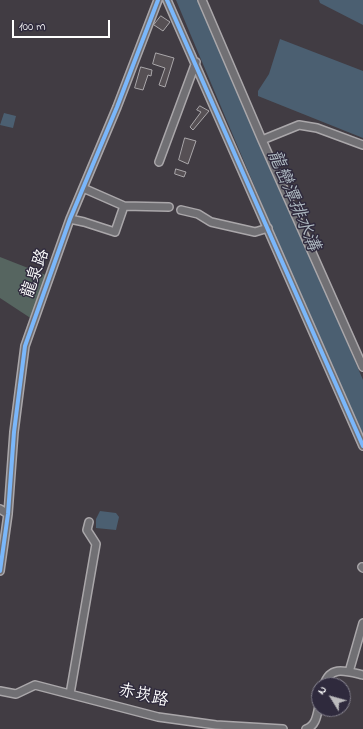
<!DOCTYPE html>
<meta charset="utf-8">
<style>
body{margin:0}
#map{position:relative;width:363px;height:729px;overflow:hidden;background:#413c43;font-family:"Indie Flower",sans-serif}
canvas{display:block}
.north{position:absolute;left:311px;top:677px;width:40px;height:40px;box-sizing:border-box;background:#2f2a3d;border:1px solid #827f8b;border-radius:50%;rotate:307deg;font-size:11px;font-weight:700;line-height:16px;text-align:center;color:#fff}
.north::after{content:'';display:block;margin:auto;width:14px;height:18px;background:#bcbbbd;clip-path:polygon(50% 0,100% 100%,50% 72%,0 100%)}
.scale{position:absolute;left:12px;top:20px;width:98px;height:18px;box-sizing:border-box;border:2px solid #fff;border-top:0;padding-left:5px;font-size:12px;line-height:14px;white-space:nowrap;color:#fff;-webkit-text-stroke:3px #2f2a3d;paint-order:stroke}
</style>
<div id="map">
<canvas width="363" height="729"></canvas>
<div class="north">N</div>
<div class="scale">100 m</div>
</div>
<script>
const context = document.querySelector('canvas').getContext('2d');
context.lineJoin = 'round';
function fill(path, color) {
  context.fillStyle = color;
  context.fill(path, 'evenodd');
}
function strokePath(path, color, width, dash) {
  context.strokeStyle = color;
  context.lineWidth = width;
  context.lineCap = dash ? 'butt' : 'round';
  context.setLineDash(dash || []);
  context.stroke(path);
}
function drawText(font, color, halo, rows, align = 'center') {
  context.font = font + ' "Indie Flower","LXGW WenKai TC",sans-serif';
  context.lineWidth = 3;
  context.setLineDash([]);
  context.textBaseline = 'middle';
  context.strokeStyle = halo;
  context.fillStyle = color;
  for (const [text, x, y, turn = 0] of rows) {
    context.save();
    context.translate(x, y);
    context.rotate((+turn || 0) * Math.PI / 180);
    context.textAlign = isNaN(turn) ? turn : align;
    if (halo) context.strokeText(text, 0, 0);
    context.fillText(text, 0, 0);
    context.restore();
  }
}
fill(new Path2D(`
 M 0,257 L 46,275 L 32,319 L 0,298 Z`), '#566560');
fill(new Path2D(`
 M 176,0 L 201,0 L 363,380 L 363,444 Z
 M 319,0 L 363,0 L 363,25 L 320,3 Z
 M 280,39 L 363,71 L 363,138 L 258,96 L 258,91 L 269,74 Z
 M 4,113 L 16,116 L 13,128 L 0,125 Z
 M 100,511 L 116,513 L 119,517 L 116,530 L 96,528 L 96,519 Z`), '#4b5f71');
const building = new Path2D(`
 M 161,16 L 170,22 L 163,31 L 154,25 Z
 M 156,53 L 174,58 L 165,87 L 159,85 L 165,68 L 153,64 Z
 M 141,67 L 152,70 L 151,76 L 148,75 L 143,90 L 135,88 Z
 M 200,106 L 209,111 L 193,130 L 190,127 L 201,112 L 197,110 Z
 M 185,138 L 196,141 L 188,164 L 179,160 Z
 M 176,169 L 186,172 L 184,177 L 175,174 Z`);
fill(building, '#565054');
strokePath(building, '#aaa7aa', 1);
const minor = new Path2D(`
 M 167,0 L 363,446
 M 202,0 L 262,140 L 363,367
 M 262,140 L 299,125 L 317,128 L 363,145
 M 159,162 L 196,62
 M 83,188 L 124,206 L 169,207
 M 181,210 L 198,214 L 211,222 L 255,232 L 268,228
 M 70,219 L 84,222 L 115,232 L 124,206
 M 0,509 L 8,514
 M 362,567 L 363,568
 M 0,571 L 8,514 L 14,432 L 25,346 L 70,219 L 117,107 L 158,0
 M 349,672 L 363,623
 M 324,685 C 330,665 346,671 363,675
 M 0,691 L 16,694 L 35,685 L 158,717 L 216,725 L 283,729
 M 70,694 L 96,544 L 87,530 L 89,522
 M 306,729 C 316,726 317,715 319,706`);
strokePath(minor, '#aaa7aa', 10);
strokePath(minor, '#717074', 7);
strokePath(new Path2D(`
 M 167,0 L 363,446
 M 0,571 L 8,514 L 14,432 L 25,346 L 70,219 L 117,107 L 158,0`), '#7ab7fb', 4);
drawText('17px', '#fff', '#2f2a3d', [
 ["龍泉路",37,274,-70],
 ["赤崁路",143,697,13]
]);
drawText('italic 18px', '#aeb9c1', '#2f2a3d', [
 ["龍巒潭排水溝",292,201,67]
]);
</script>
